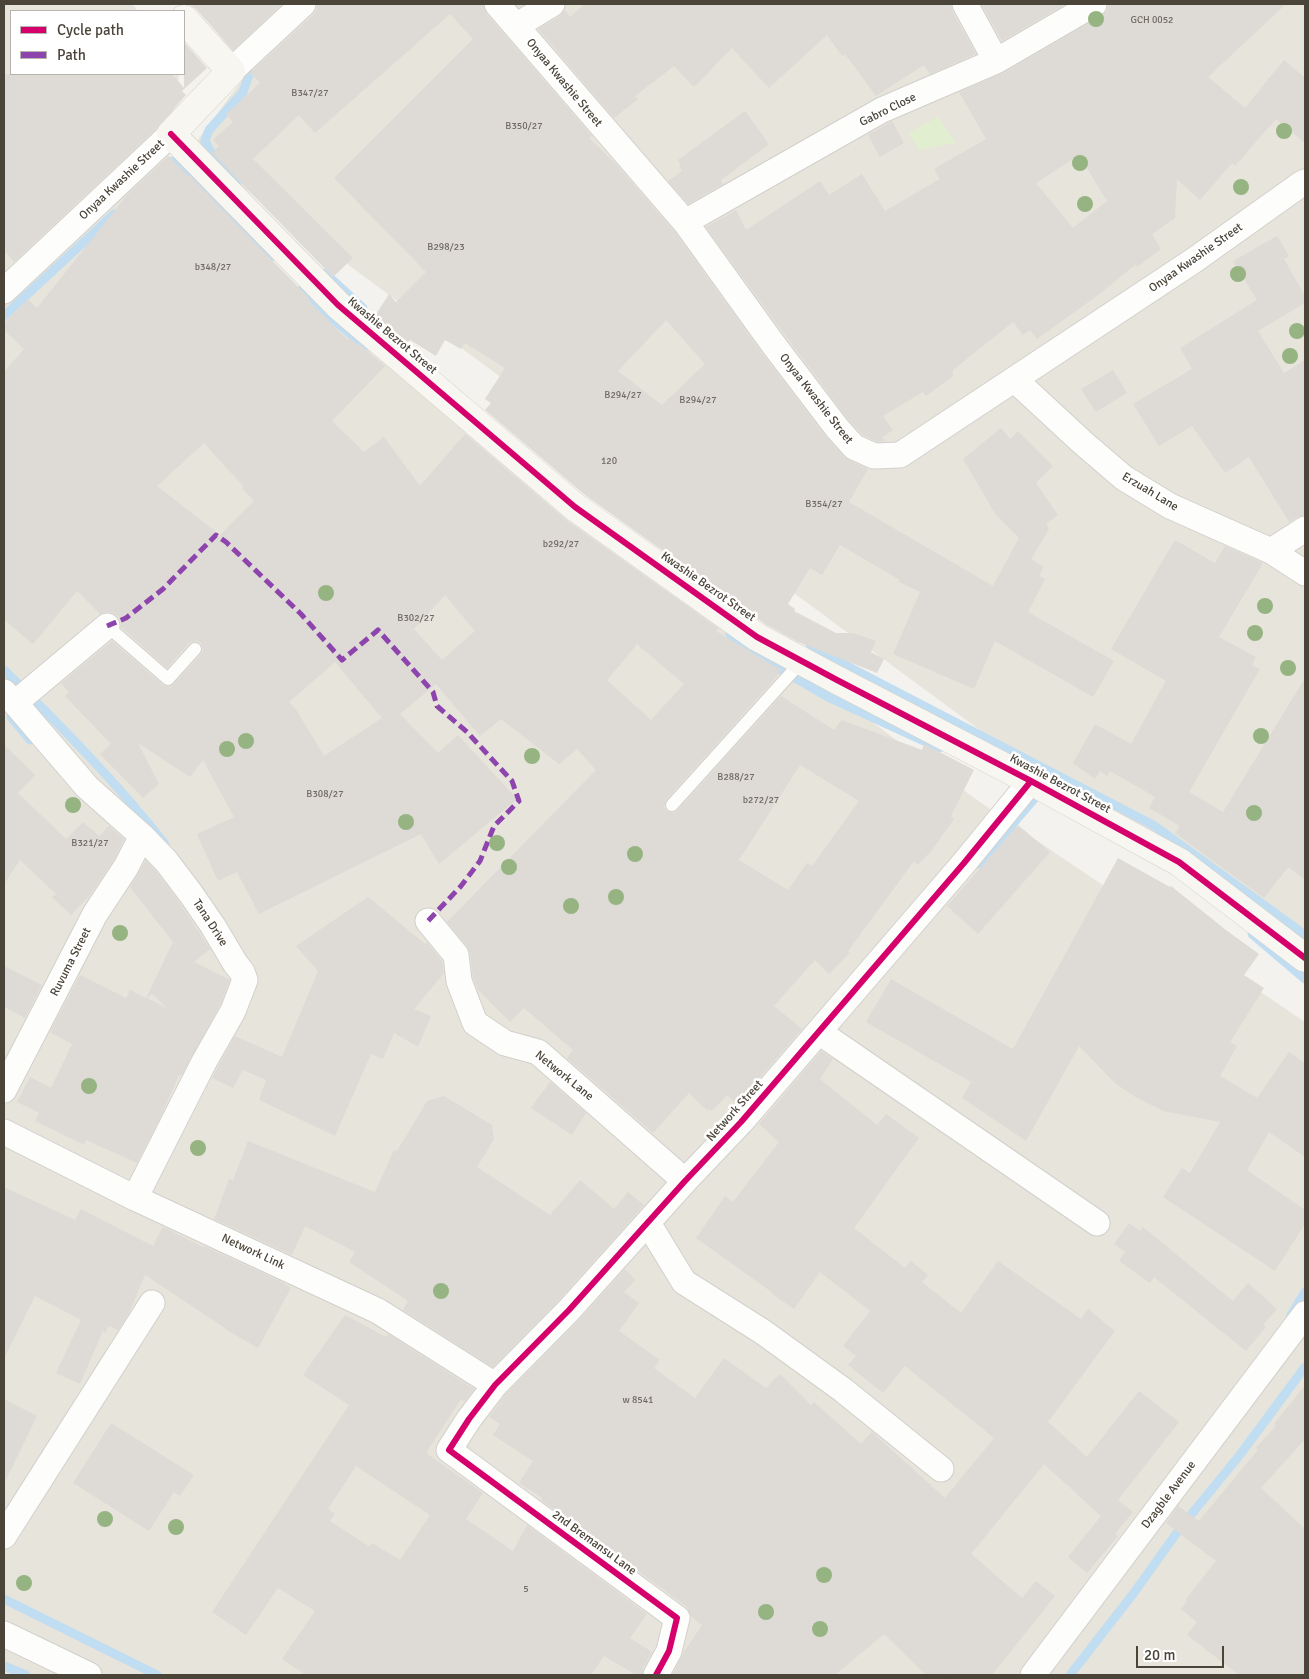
<!DOCTYPE html>
<style>
body{margin:0}
#map{position:relative;width:1309px;height:1679px;overflow:hidden;background:#f4f2ee;font-family:Signika,sans-serif}
canvas{display:block}
.frame{position:absolute;inset:0;border:5px solid #4b4439;pointer-events:none}
.legend{position:absolute;left:10px;top:10px;width:175px;height:65px;box-sizing:border-box;background:#fff;border:1px solid #b7b4b0;margin:0;padding:6px 9px;list-style:none;font-size:15px;color:#4b4439}
.legend li{display:flex;align-items:center;gap:10px;height:25px}
.legend b{width:25px;border:1px solid #b7b4b0}
.scale{position:absolute;left:1136px;top:1646px;width:88px;height:22px;box-sizing:border-box;border:2px solid #4b4439;border-top:0;padding-left:6px;font-size:15px;line-height:18px;white-space:nowrap;color:#4b4439;-webkit-text-stroke:4px #fff;paint-order:stroke}
</style>
<div id="map">
<canvas width="1309" height="1679"></canvas>
<div class="frame"></div>
<ul class="legend">
<li><b style="height:6px;background:#d6006c"></b>Cycle path</li>
<li><b style="height:6px;background:#8e44ad"></b>Path</li>
</ul>
<div class="scale">20 m</div>
</div>
<script>
const context = document.querySelector('canvas').getContext('2d');
context.lineJoin = 'round';
function fill(path, color) {
  context.fillStyle = color;
  context.fill(path, 'evenodd');
}
function strokePath(path, color, width, dash) {
  context.strokeStyle = color;
  context.lineWidth = width;
  context.lineCap = dash ? 'butt' : 'round';
  context.setLineDash(dash || []);
  context.stroke(path);
}
function drawText(font, color, halo, rows, align = 'center') {
  context.font = font + ' Signika,sans-serif';
  context.lineWidth = 5;
  context.setLineDash([]);
  context.textBaseline = 'middle';
  context.strokeStyle = halo;
  context.fillStyle = color;
  for (const [text, x, y, turn = 0] of rows) {
    context.save();
    context.translate(x, y);
    context.rotate((+turn || 0) * Math.PI / 180);
    context.textAlign = isNaN(turn) ? turn : align;
    if (halo) context.strokeText(text, 0, 0);
    context.fillText(text, 0, 0);
    context.restore();
  }
}
fill(new Path2D(`
 M 4,4 L 132,4 L 138,11 L 11,11 L 11,74 L 179,74 L 164,195 L 977,800 L 1305,1022 L 1305,1675 L 4,1675 Z
 M 195,4 L 1305,4 L 1305,975 L 1216,904 L 191,149 L 248,72 Z`), '#e7e4dc');
fill(new Path2D(`
 M 938,117 L 956,143 L 919,150 L 908,133 Z`), '#e1eecf');
strokePath(new Path2D(`
 M 167,164 L 172,161 L 198,182 L 270,258
 M 237,183 L 210,151 L 205,141 L 209,130 L 243,92 L 249,75 L 244,63
 M 325,273 L 363,308
 M 301,290 L 321,309 L 365,346
 M 4,316 L 114,214
 M 706,584 L 738,603
 M 730,634 L 778,668 L 830,698 L 939,748
 M 810,644 L 824,654 L 893,690 L 1153,825 L 1305,935
 M 4,670 C 60,725 117,783 165,844
 M 11,717 L 30,740
 M 978,864 L 1035,798
 M 1252,934 L 1305,979
 M 1291,1315 L 1305,1292
 M 4,1599 L 157,1675
 M 4,1666 L 26,1675
 M 1070,1675 L 1133,1594 L 1181,1527 L 1239,1456 L 1305,1367`), '#c0ddf1', 9);
fill(new Path2D(`
 M 184,4 L 282,4 L 233,50 L 196,9 L 189,4 Z
 M 317,4 L 483,4 L 486,13 L 592,136 L 589,138 L 615,163 L 674,231 L 761,352 L 826,437 L 844,457 L 868,469 L 849,502 L 993,586 L 1019,538 L 996,515 L 963,459 L 1001,428 L 1010,439 L 1018,431 L 1053,466 L 1036,483 L 1058,515 L 1046,524 L 1049,529 L 1031,559 L 1044,567 L 1039,576 L 1045,579 L 1028,612 L 1114,661 L 1093,697 L 995,641 L 974,689 L 893,654 L 920,592 L 899,582 L 900,580 L 840,545 L 822,575 L 810,568 L 788,604 L 795,609 L 794,611 L 836,633 L 853,633 L 876,641 L 871,652 L 884,659 L 877,673 L 798,642 L 765,624 L 585,495 L 485,410 L 491,403 L 485,399 L 505,368 L 465,343 L 461,349 L 445,340 L 436,356 L 410,340 L 406,343 L 375,316 L 389,294 L 396,302 L 426,272 L 334,178 L 473,39 L 450,14 L 315,133 L 299,115 L 253,159 L 353,258 L 333,277 L 212,153 L 219,146 L 213,140 L 233,122 L 226,114 L 260,83 L 250,73 L 313,15 L 317,9 ZM 666,320 L 705,364 L 662,405 L 618,371 Z
 M 585,4 L 951,4 L 952,11 L 976,54 L 930,74 L 924,65 L 876,96 L 845,54 L 842,56 L 827,35 L 769,88 L 732,48 L 694,87 L 674,66 L 635,96 L 638,99 L 614,118 L 538,29 L 560,16 L 565,10 L 570,17 Z
 M 981,4 L 1066,4 L 1002,41 Z
 M 1108,4 L 1286,4 L 1208,77 L 1245,108 L 1284,60 L 1305,78 L 1305,143 L 1276,119 L 1235,166 L 1232,163 L 1200,200 L 1177,179 L 1175,218 L 1152,234 L 1161,249 L 1137,267 L 1136,264 L 1101,293 L 1037,339 L 1030,330 L 1023,335 L 1013,322 L 953,370 L 953,376 L 926,396 L 923,392 L 883,416 L 893,430 L 882,437 L 885,441 L 877,442 L 863,435 L 848,419 L 785,335 L 706,227 L 736,210 L 746,230 L 820,181 L 829,195 L 862,174 L 885,211 L 940,179 L 934,169 L 986,139 L 959,92 L 1003,73 L 1101,16 L 1107,11 ZM 1079,155 L 1107,201 L 1073,228 L 1036,183 Z
 M 184,42 L 207,68 L 182,91 L 186,95 L 158,127 L 14,262 L 4,250 L 4,74 L 172,74 L 184,88 Z
 M 745,111 L 769,144 L 721,180 L 723,184 L 688,204 L 668,181 L 682,171 L 679,166 L 681,165 L 678,160 Z
 M 892,121 L 904,143 L 880,157 L 868,135 Z
 M 169,156 L 188,176 L 189,175 L 310,299 L 308,300 L 348,340 L 350,338 L 358,345 L 359,344 L 385,366 L 332,421 L 364,452 L 384,437 L 420,486 L 465,434 L 566,520 L 718,628 L 716,631 L 781,670 L 772,682 L 666,800 L 664,807 L 667,811 L 674,813 L 678,810 L 781,696 L 834,730 L 842,720 L 922,750 L 924,744 L 974,770 L 951,816 L 954,819 L 932,850 L 918,865 L 914,861 L 848,951 L 850,953 L 829,974 L 815,960 L 774,1006 L 802,1029 L 737,1104 L 727,1095 L 712,1111 L 710,1109 L 708,1111 L 689,1093 L 653,1133 L 567,1058 L 573,1050 L 524,1008 L 510,1022 L 478,990 L 473,978 L 470,953 L 467,946 L 447,922 L 596,770 L 577,749 L 559,764 L 501,719 L 480,736 L 436,684 L 400,714 L 438,753 L 458,735 L 517,799 L 439,864 L 421,834 L 259,914 L 237,872 L 218,881 L 197,834 L 234,817 L 203,760 L 190,777 L 138,743 L 159,784 L 143,798 L 100,754 L 111,744 L 65,696 L 69,692 L 61,683 L 112,641 L 163,685 L 170,687 L 174,684 L 201,654 L 203,650 L 201,643 L 196,641 L 189,643 L 167,668 L 121,627 L 121,623 L 118,616 L 111,612 L 105,612 L 100,614 L 77,591 L 33,644 L 4,620 L 4,372 L 24,349 L 4,330 L 4,323 L 28,299 L 37,308 L 127,195 ZM 204,443 L 243,486 L 242,488 L 254,501 L 220,535 L 157,486 ZM 445,595 L 475,631 L 442,660 L 414,629 ZM 637,644 L 684,684 L 651,720 L 607,680 ZM 335,662 L 382,718 L 324,756 L 297,711 L 289,702 ZM 800,765 L 859,801 L 812,866 L 807,863 L 788,890 L 739,860 Z
 M 1277,236 L 1289,256 L 1284,259 L 1305,296 L 1305,303 L 1258,331 L 1284,373 L 1305,360 L 1305,515 L 1297,517 L 1289,522 L 1249,457 L 1225,473 L 1192,426 L 1159,446 L 1133,404 L 1192,369 L 1180,348 L 1257,300 L 1233,261 Z
 M 1113,370 L 1127,393 L 1096,412 L 1081,389 Z
 M 1175,540 L 1215,563 L 1225,546 L 1263,563 L 1219,637 L 1256,657 L 1252,665 L 1260,669 L 1189,792 L 1223,812 L 1305,678 L 1305,880 L 1288,867 L 1264,898 L 1175,833 L 1180,826 L 1149,808 L 1155,797 L 1110,771 L 1107,776 L 1100,771 L 1095,779 L 1073,763 L 1095,724 L 1131,744 L 1166,681 L 1111,649 Z
 M 4,745 L 35,775 L 18,793 L 66,839 L 83,822 L 99,836 L 109,826 L 124,839 L 114,860 L 90,895 L 71,915 L 52,897 L 56,894 L 20,860 L 4,884 Z
 M 1018,825 L 1050,852 L 978,934 L 947,906 Z
 M 1118,858 L 1170,887 L 1171,886 L 1226,930 L 1259,954 L 1244,975 L 1264,988 L 1230,1042 L 1237,1046 L 1220,1076 L 1257,1098 L 1289,1052 L 1305,1063 L 1305,1157 L 1269,1132 L 1247,1170 L 1305,1210 L 1305,1224 L 1275,1271 L 1163,1197 L 1182,1168 L 1190,1173 L 1220,1122 L 1163,1111 L 1137,1098 L 1116,1084 L 1079,1046 L 1026,1141 L 962,1098 L 971,1082 L 866,1022 L 891,979 L 1013,1049 Z
 M 146,860 L 155,870 L 179,902 L 210,949 L 194,962 L 230,980 L 220,1005 L 181,1076 L 179,1075 L 162,1114 L 137,1163 L 86,1140 L 84,1145 L 35,1121 L 39,1113 L 17,1102 L 30,1077 L 51,1088 L 72,1044 L 50,1032 L 80,975 L 126,998 L 130,990 L 146,998 L 173,942 L 130,887 ZM 152,994 L 167,1008 L 147,998 Z
 M 368,897 L 425,944 L 427,942 L 442,961 L 444,973 L 414,1009 L 431,1016 L 418,1047 L 394,1033 L 383,1059 L 371,1054 L 335,1136 L 259,1100 L 266,1080 L 243,1070 L 233,1088 L 212,1078 L 235,1036 L 282,1057 L 318,971 L 296,946 Z
 M 4,966 L 42,985 L 25,1018 L 4,1007 Z
 M 821,1051 L 833,1059 L 820,1079 L 877,1125 L 886,1114 L 919,1138 L 854,1228 L 905,1268 L 911,1261 L 928,1275 L 922,1282 L 961,1313 L 998,1261 L 1081,1319 L 1088,1309 L 1115,1331 L 1048,1422 L 1087,1457 L 1139,1391 L 1179,1422 L 1118,1500 L 1133,1512 L 1115,1534 L 1118,1536 L 1087,1573 L 1068,1557 L 1101,1516 L 1044,1464 L 971,1554 L 1022,1598 L 1036,1581 L 1055,1596 L 992,1675 L 953,1675 L 950,1673 L 948,1675 L 926,1675 L 884,1634 L 835,1675 L 672,1675 L 684,1652 L 702,1625 L 691,1616 L 686,1606 L 541,1500 L 542,1498 L 519,1483 L 533,1461 L 493,1435 L 500,1424 L 489,1417 L 506,1394 L 579,1320 L 625,1269 L 635,1280 L 624,1292 L 639,1303 L 619,1331 L 660,1360 L 654,1368 L 695,1398 L 724,1358 L 766,1388 L 780,1374 L 811,1405 L 814,1402 L 861,1444 L 872,1432 L 945,1498 L 994,1438 L 905,1366 L 883,1393 L 848,1365 L 856,1356 L 843,1346 L 870,1311 L 820,1272 L 794,1309 L 772,1294 L 773,1293 L 696,1238 L 725,1196 L 733,1202 L 779,1142 L 759,1124 Z
 M 550,1082 L 586,1113 L 572,1135 L 531,1108 Z
 M 444,1096 L 492,1125 L 494,1139 L 477,1167 L 550,1215 L 580,1180 L 614,1209 L 628,1192 L 644,1205 L 559,1300 L 493,1367 L 403,1310 L 408,1301 L 349,1262 L 355,1252 L 305,1226 L 292,1255 L 214,1219 L 229,1179 L 233,1180 L 248,1141 L 375,1192 L 394,1150 L 397,1151 L 427,1101 Z
 M 4,1187 L 75,1220 L 81,1209 L 153,1246 L 163,1227 L 203,1247 L 204,1246 L 282,1282 L 291,1288 L 258,1348 L 225,1329 L 225,1328 L 145,1275 L 128,1315 L 118,1330 L 109,1326 L 105,1333 L 103,1331 L 80,1384 L 56,1373 L 81,1320 L 35,1296 L 4,1359 Z
 M 1129,1223 L 1140,1231 L 1143,1227 L 1233,1301 L 1248,1283 L 1277,1309 L 1263,1325 L 1266,1327 L 1246,1351 L 1154,1277 L 1150,1283 L 1119,1261 L 1125,1252 L 1114,1244 Z
 M 345,1315 L 386,1337 L 388,1334 L 474,1389 L 465,1401 L 461,1399 L 426,1453 L 483,1493 L 466,1519 L 513,1551 L 527,1525 L 647,1614 L 630,1638 L 652,1652 L 643,1668 L 642,1675 L 636,1675 L 604,1656 L 591,1675 L 306,1675 L 282,1659 L 315,1611 L 278,1588 L 246,1635 L 212,1612 L 349,1405 L 303,1375 ZM 356,1466 L 430,1515 L 400,1560 L 372,1543 L 370,1547 L 330,1521 L 335,1514 L 328,1509 Z
 M 1305,1385 L 1305,1439 L 1261,1488 L 1305,1529 L 1305,1675 L 1239,1675 L 1187,1635 L 1197,1622 L 1181,1609 L 1187,1601 L 1186,1599 L 1216,1561 L 1166,1523 L 1178,1506 L 1199,1521 L 1258,1450 L 1256,1448 L 1276,1426 L 1274,1424 Z
 M 4,1399 L 37,1416 L 4,1484 Z
 M 111,1423 L 194,1475 L 180,1496 L 174,1492 L 149,1531 L 73,1483 Z`), '#dedbd6');
const lane = new Path2D(`
 M 107,626 L 168,679 L 195,649
 M 672,805 L 802,661`);
const street = new Path2D(`
 M 497,4 L 685,222 L 773,344 L 837,428 L 854,447 L 874,456 L 900,455 L 1193,261 L 1301,184 L 1305,182
 M 965,4 L 996,61
 M 516,26 L 552,4
 M 231,71 L 303,4
 M 685,222 L 882,110 L 996,61 L 1094,4
 M 4,291 L 171,134
 M 1015,380 L 1082,442 L 1124,478 L 1170,506 L 1271,551 L 1305,573
 M 1271,551 L 1305,529
 M 4,692 L 15,703 L 87,787 L 142,836 L 166,861 L 191,894 L 213,926 L 235,963 L 242,972 L 245,980 L 233,1011 L 204,1062 L 135,1198
 M 15,703 L 107,626
 M 428,921 L 456,955 L 459,981 L 475,1023 L 505,1043 L 538,1052 L 685,1181
 M 819,1032 L 1097,1223
 M 4,1090 L 95,914 L 126,867 L 142,836
 M 4,1132 L 135,1198 L 378,1311 L 495,1385
 M 648,1223 L 684,1282 L 763,1332 L 843,1390 L 941,1469
 M 4,1536 L 152,1303
 M 4,1634 L 89,1675
 M 656,1675 L 669,1651 L 677,1618 L 449,1450 L 469,1419 L 495,1385 L 569,1310 L 685,1181 L 741,1122 L 964,863 L 1031,781
 M 1033,1675 L 1305,1314`);
const secondary = new Path2D(`
 M 184,19 L 231,71 L 171,134 L 338,305 L 575,507 L 757,637 L 837,680 L 1031,781 L 1179,862 L 1305,958`);
strokePath(lane, '#d2d0cb', 14);
strokePath(street, '#d2d0cb', 27);
strokePath(secondary, '#d3cfc5', 29);
strokePath(lane, '#fdfdfc', 12);
strokePath(street, '#fdfdfc', 25);
strokePath(secondary, '#f7f6f1', 28);
strokePath(new Path2D(`
 M 107,626 L 126,618 L 163,589 L 216,535 L 226,542 L 301,614 L 342,660 L 378,630 L 433,692 L 437,706 L 467,732 L 512,781 L 519,801 L 494,826 L 480,861 L 461,886 L 428,921`), '#8e44ad', 5, [10, 5]);
strokePath(new Path2D(`
 M 171,134 L 338,305 L 575,507 L 757,637 L 837,680 L 1031,781 L 1179,862 L 1305,958
 M 656,1675 L 669,1651 L 677,1618 L 449,1450 L 469,1419 L 495,1385 L 569,1310 L 685,1181 L 741,1122 L 964,863 L 1031,781`), '#d6006c', 6);
context.fillStyle = '#96b382';
for (const [x, y] of [
 [1096,19],
 [1284,131],
 [1080,163],
 [1241,187],
 [1085,204],
 [1238,274],
 [1297,331],
 [1290,356],
 [326,593],
 [1265,606],
 [1255,633],
 [1288,668],
 [1261,736],
 [246,741],
 [227,749],
 [532,756],
 [73,805],
 [1254,813],
 [406,822],
 [497,843],
 [635,854],
 [509,867],
 [616,897],
 [571,906],
 [120,933],
 [89,1086],
 [198,1148],
 [441,1291],
 [105,1519],
 [176,1527],
 [824,1575],
 [24,1583],
 [766,1612],
 [820,1629]
]) {
  context.beginPath();
  context.arc(x, y, 8, 0, 2 * Math.PI);
  context.fill();
}
drawText('10px', '#706a61', null, [
 ["GCH 0052",1152,20],
 ["B347/27",310,93],
 ["B350/27",524,126],
 ["B298/23",446,247],
 ["b348/27",213,267],
 ["B294/27",623,395],
 ["B294/27",698,400],
 ["120",609,461],
 ["B354/27",824,504],
 ["b292/27",561,544],
 ["B302/27",416,618],
 ["B288/27",736,777],
 ["B308/27",325,794],
 ["b272/27",761,800],
 ["B321/27",90,843],
 ["w 8541",638,1400],
 ["5",526,1589]
]);
drawText('12px', '#4b4439', '#fff', [
 ["Onyaa Kwashie Street",564,83,50],
 ["Gabro Close",888,110,-26],
 ["Onyaa Kwashie Street",122,180,-43],
 ["Onyaa Kwashie Street",1196,258,-35],
 ["Kwashie Bezrot Street",392,336,40],
 ["Onyaa Kwashie Street",816,399,52],
 ["Erzuah Lane",1150,492,31],
 ["Kwashie Bezrot Street",708,587,35],
 ["Kwashie Bezrot Street",1060,784,28],
 ["Tana Drive",210,923,57],
 ["Ruvuma Street",71,962,-63],
 ["Network Lane",564,1076,39],
 ["Network Street",735,1111,-48],
 ["Network Link",253,1252,25],
 ["Dzagble Avenue",1169,1495,-53],
 ["2nd Bremansu Lane",594,1543,36]
]);
</script>
